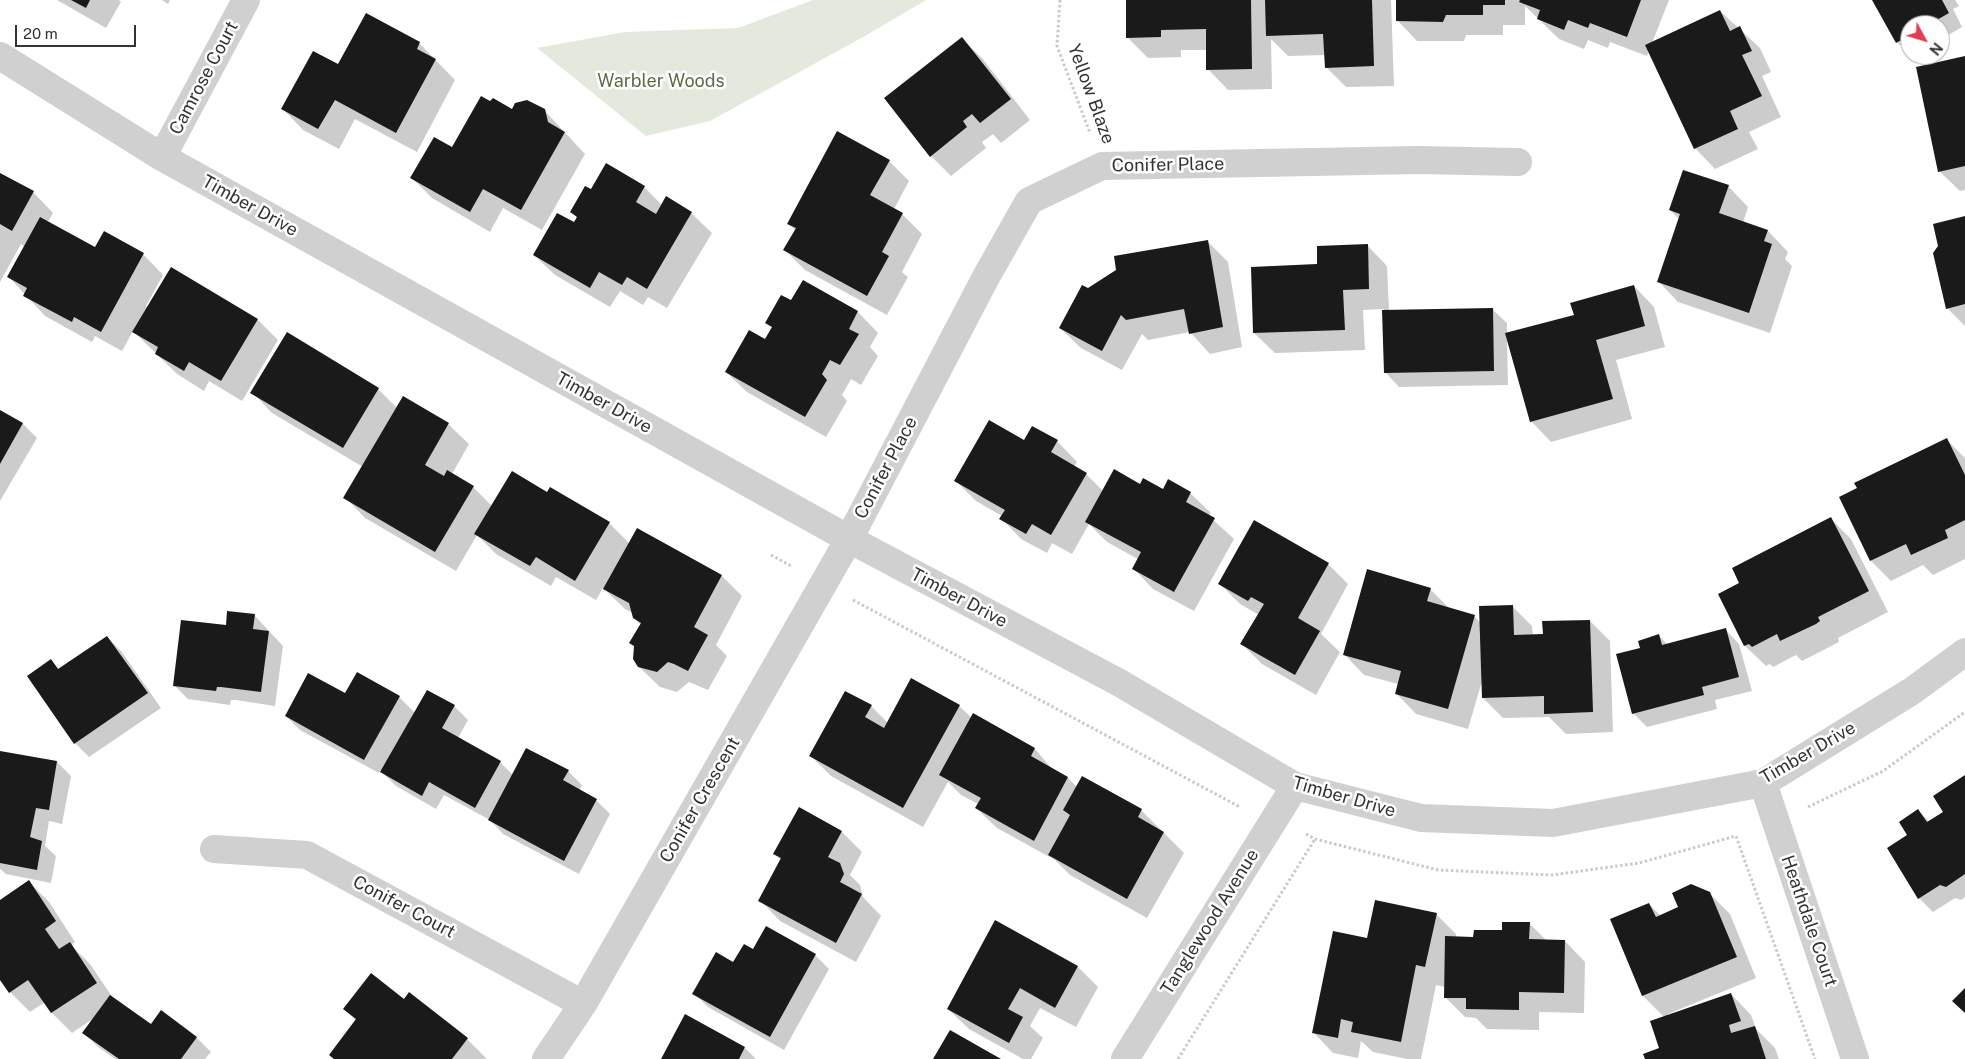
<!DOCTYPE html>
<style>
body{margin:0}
#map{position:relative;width:1965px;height:1059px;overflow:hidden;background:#fff;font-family:"Public Sans",sans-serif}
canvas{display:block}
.north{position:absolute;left:1900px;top:15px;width:50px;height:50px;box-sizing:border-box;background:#fff;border:1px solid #adadad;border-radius:50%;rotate:129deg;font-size:14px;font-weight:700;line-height:20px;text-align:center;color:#333}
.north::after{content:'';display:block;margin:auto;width:18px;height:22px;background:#e13e56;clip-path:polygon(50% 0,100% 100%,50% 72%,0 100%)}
.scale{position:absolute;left:15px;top:25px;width:121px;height:22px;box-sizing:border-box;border:2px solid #333;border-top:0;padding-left:6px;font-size:15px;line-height:18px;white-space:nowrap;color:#333;-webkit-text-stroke:4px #fff;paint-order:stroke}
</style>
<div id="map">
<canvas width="1965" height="1059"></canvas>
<div class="north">N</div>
<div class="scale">20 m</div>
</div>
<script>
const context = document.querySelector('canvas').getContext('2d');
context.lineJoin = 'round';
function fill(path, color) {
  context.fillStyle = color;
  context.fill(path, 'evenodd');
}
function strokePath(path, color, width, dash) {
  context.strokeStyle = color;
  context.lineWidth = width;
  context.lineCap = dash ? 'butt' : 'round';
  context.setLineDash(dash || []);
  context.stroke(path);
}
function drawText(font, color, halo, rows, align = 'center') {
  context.font = font + ' "Public Sans",sans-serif';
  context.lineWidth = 5;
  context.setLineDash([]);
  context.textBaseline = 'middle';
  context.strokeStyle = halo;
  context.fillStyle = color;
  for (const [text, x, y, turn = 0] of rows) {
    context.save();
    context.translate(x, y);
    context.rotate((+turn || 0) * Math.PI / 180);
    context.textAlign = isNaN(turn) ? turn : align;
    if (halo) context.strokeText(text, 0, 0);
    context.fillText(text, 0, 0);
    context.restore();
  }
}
fill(new Path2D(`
 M 813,0 L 926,0 L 865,36 L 710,121 L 646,136 L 537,48 L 625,32 L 738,28 Z`), '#e3e9dc');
fill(new Path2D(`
 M 57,0 L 119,0 L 121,2 L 106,28 Z
 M 162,0 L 170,0 L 168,4 Z
 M 1127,0 L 1391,0 L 1394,86 L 1346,87 L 1326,67 L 1326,55 L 1288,56 L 1271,39 L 1272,89 L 1228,90 L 1208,69 L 1207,50 L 1181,50 L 1181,57 L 1148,58 L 1127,37 Z
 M 1397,0 L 1669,0 L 1652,43 L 1720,11 L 1760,48 L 1771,72 L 1762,76 L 1781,117 L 1749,132 L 1758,149 L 1715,169 L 1695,148 L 1649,51 L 1647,56 L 1610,42 L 1608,48 L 1588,40 L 1584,49 L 1559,39 L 1525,6 L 1525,25 L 1503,25 L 1503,35 L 1466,35 L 1464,41 L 1417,41 L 1397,20 Z
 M 1873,0 L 1955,0 L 1959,6 L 1953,9 L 1962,27 L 1940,40 L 1940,25 L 1910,25 L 1910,55 L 1913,55 L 1911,56 L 1897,42 Z
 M 961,38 L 982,58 L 1030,120 L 1001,143 L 993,134 L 982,142 L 986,148 L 951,176 L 931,156 Z
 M 419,43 L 455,80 L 417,152 L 355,119 L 339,149 L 303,130 L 283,109 Z
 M 1965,58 L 1965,190 L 1960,191 L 1939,171 Z
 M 544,110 L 585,154 L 542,230 L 503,208 L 490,232 L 432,198 L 412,178 L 452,149 L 513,111 Z
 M 889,161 L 909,181 L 894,209 L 902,214 L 922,234 L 902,272 L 908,277 L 887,315 L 805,270 L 785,250 L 796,231 L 789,224 Z
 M 0,175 L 33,192 L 53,213 L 48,222 L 96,249 L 143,254 L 163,275 L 146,306 L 148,307 L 258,320 L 278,340 L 242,401 L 209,381 L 204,391 L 177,374 L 133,331 L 122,351 L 95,336 L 92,342 L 45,316 L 9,277 L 25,247 L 21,244 L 0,282 Z
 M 1728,186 L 1748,207 L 1743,223 L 1768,231 L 1788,252 L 1785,259 L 1792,266 L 1770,333 L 1678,302 L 1658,281 L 1679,219 L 1670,210 Z
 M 644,187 L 662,205 L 691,213 L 712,233 L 667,308 L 648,297 L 643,305 L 620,291 L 610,307 L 555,275 L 534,255 L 574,224 L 578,218 L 572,212 L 591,191 Z
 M 1965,218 L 1965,326 L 1947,308 Z
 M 1207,241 L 1228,262 L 1242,347 L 1210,354 L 1190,332 L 1148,340 L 1142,334 L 1122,370 L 1081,348 L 1060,328 L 1088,290 Z
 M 1367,245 L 1387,266 L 1389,311 L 1492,309 L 1507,323 L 1507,334 L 1575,316 L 1634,286 L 1654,307 L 1665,347 L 1616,360 L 1632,419 L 1551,442 L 1531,421 L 1507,339 L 1508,385 L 1399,387 L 1385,372 L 1384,309 L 1363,310 L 1365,350 L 1275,353 L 1254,333 L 1318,265 Z
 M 803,281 L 858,312 L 878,333 L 870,347 L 878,356 L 861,385 L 851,379 L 842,395 L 847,401 L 826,437 L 747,392 L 726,372 L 766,340 L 773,328 L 767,323 L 792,302 Z
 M 378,389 L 397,408 L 403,398 L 448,424 L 469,444 L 452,474 L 473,487 L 492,506 L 548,493 L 609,523 L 630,544 L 638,530 L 722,576 L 742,596 L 716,645 L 727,656 L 708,690 L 689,682 L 677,692 L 660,687 L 639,667 L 635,647 L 631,643 L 641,625 L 634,618 L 633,613 L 625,609 L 603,588 L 596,600 L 556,577 L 551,586 L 496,554 L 477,535 L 456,571 L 365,518 L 345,497 L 363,467 L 272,413 L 252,392 Z
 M 0,411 L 23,424 L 37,438 L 0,501 Z
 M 1947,440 L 1965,458 L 1965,559 L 1933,575 L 1923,565 L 1891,581 L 1871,561 Z
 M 1057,441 L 1077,462 L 1074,467 L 1086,474 L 1103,491 L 1140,486 L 1190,493 L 1211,513 L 1209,516 L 1234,539 L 1194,611 L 1153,589 L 1133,568 L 1138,559 L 1107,542 L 1089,524 L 1072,554 L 1052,543 L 1047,553 L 1021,539 L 1001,518 L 1002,516 L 976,501 L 956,481 L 1024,442 Z
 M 1831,519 L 1851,539 L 1888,612 L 1838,638 L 1839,642 L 1802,661 L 1796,655 L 1773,667 L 1770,664 L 1766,666 L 1745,646 L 1719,595 L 1741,584 Z
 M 1328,564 L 1348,584 L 1321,634 L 1340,652 L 1316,695 L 1262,664 L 1242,644 L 1259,615 L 1240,604 L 1220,584 Z
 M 1430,589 L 1451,610 L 1475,617 L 1481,623 L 1512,606 L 1532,626 L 1533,636 L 1544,635 L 1590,621 L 1610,641 L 1613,732 L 1566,734 L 1549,717 L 1503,718 L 1483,698 L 1482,681 L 1468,729 L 1416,714 L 1396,693 L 1398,684 L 1364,675 L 1344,654 Z
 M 228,612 L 255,616 L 283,646 L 275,706 L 236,700 L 231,700 L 230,705 L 188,699 L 174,685 L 227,627 Z
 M 1725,629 L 1739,644 L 1752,691 L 1715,700 L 1717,709 L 1647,727 L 1633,713 L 1641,649 L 1659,636 L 1668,645 Z
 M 107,637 L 121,651 L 161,708 L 89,757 L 75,743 L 28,677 L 51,661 L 60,670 Z
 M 346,695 L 399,697 L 415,713 L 454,706 L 468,720 L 458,738 L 500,762 L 513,775 L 568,771 L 582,785 L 579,791 L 596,800 L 610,814 L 579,874 L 503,834 L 490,820 L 444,795 L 436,809 L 396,786 L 380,770 L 379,773 L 300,730 L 286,716 Z
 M 871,706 L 888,723 L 959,706 L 972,718 L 973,715 L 1035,749 L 1054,771 L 1068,778 L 1077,787 L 1083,778 L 1141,810 L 1184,853 L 1147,918 L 1070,875 L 1055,860 L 997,828 L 976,808 L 978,804 L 961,795 L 948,782 L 923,827 L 831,776 L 811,756 Z
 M 0,752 L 57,762 L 71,776 L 62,824 L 49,821 L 45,846 L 56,856 L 51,883 L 6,874 L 0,869 Z
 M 1965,777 L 1965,897 L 1961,900 L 1955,898 L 1933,912 L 1919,898 L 1909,835 L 1918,811 L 1930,822 L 1945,812 Z
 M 799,809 L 842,832 L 862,852 L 850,875 L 860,885 L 863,897 L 881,916 L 856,962 L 780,921 L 760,900 L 781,861 L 775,854 Z
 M 29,882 L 49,902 L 75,942 L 71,945 L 90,964 L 113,998 L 151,1026 L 161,1012 L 197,1038 L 211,1052 L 205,1059 L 115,1059 L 98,1047 L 84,1033 L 94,1018 L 72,1033 L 52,1013 L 45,1002 L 30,1012 L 10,992 L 0,978 L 0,901 Z
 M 1709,893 L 1730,914 L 1756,978 L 1668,1014 L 1669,1016 L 1731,994 L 1751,1015 L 1756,1029 L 1775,1048 L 1779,1059 L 1646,1059 L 1661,1049 L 1664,1017 L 1643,996 L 1649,904 L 1661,916 Z
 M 1436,914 L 1456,934 L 1456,938 L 1474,938 L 1529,923 L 1547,941 L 1565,941 L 1585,962 L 1584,1013 L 1539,1012 L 1539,1030 L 1487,1029 L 1476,1018 L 1465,1017 L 1445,997 L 1445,987 L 1436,985 L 1421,1059 L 1407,1059 L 1373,1052 L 1361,1041 L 1358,1058 L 1333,1053 L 1313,1032 L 1368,939 Z
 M 996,922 L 1078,967 L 1098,987 L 1076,1027 L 1040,1008 L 1030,1026 L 1043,1038 L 1031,1059 L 1023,1059 L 969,1029 L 948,1009 Z
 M 754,951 L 815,955 L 829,969 L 784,1050 L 708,1007 L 694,993 Z
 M 409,994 L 467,1039 L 487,1059 L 335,1059 L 356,1021 L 345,1009 L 405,1001 Z
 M 745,1048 L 756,1059 L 662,1059 Z`), '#0003');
fill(new Path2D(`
 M 71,0 L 90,0 L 86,8 Z
 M 1126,0 L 1251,0 L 1252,69 L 1206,70 L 1206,29 L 1161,30 L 1161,37 L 1126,38 Z
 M 1265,0 L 1372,0 L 1374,66 L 1325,68 L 1323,34 L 1266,36 Z
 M 1396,0 L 1505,0 L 1505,5 L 1483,5 L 1483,15 L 1446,15 L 1443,22 L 1396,21 Z
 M 1520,0 L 1641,0 L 1627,37 L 1590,23 L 1588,28 L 1568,20 L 1564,30 L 1537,19 L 1540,10 L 1519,2 Z
 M 1872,0 L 1942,0 L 1949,13 L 1928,25 L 1910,25 L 1910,35 L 1896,43 Z
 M 1720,10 L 1730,31 L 1740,26 L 1752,51 L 1742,55 L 1762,96 L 1730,111 L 1738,129 L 1694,149 L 1645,45 Z
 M 366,13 L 420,42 L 417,49 L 436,59 L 396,133 L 335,100 L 318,129 L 281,109 L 313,51 L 338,64 Z
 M 962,37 L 1011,99 L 980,123 L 972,114 L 963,121 L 967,127 L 930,157 L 884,98 Z
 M 1965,56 L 1965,166 L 1938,172 L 1916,67 Z
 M 481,96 L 490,101 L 493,98 L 512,109 L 515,103 L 527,100 L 545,109 L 548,122 L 565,132 L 521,210 L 483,189 L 470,212 L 410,178 L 434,137 L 452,147 Z
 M 837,131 L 890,160 L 870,195 L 903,213 L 882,252 L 889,256 L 867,296 L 783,250 L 796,228 L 787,224 Z
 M 606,163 L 645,186 L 636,202 L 656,214 L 666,196 L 692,212 L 647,289 L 627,277 L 622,285 L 599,272 L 590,288 L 533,255 L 557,213 L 574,222 L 577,217 L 570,212 L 585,186 L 591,189 Z
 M 1683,170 L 1729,185 L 1719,213 L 1768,230 L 1764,241 L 1772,244 L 1749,313 L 1657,282 L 1680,214 L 1669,210 Z
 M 0,173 L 34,191 L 12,231 L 0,224 Z
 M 1965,216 L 1965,304 L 1946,309 L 1933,253 L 1938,246 L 1933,224 Z
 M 40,217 L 95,247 L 104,231 L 144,253 L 101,332 L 74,317 L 72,322 L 23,296 L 27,288 L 7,277 Z
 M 1208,240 L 1223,327 L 1189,334 L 1184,309 L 1126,320 L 1121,315 L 1102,351 L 1059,328 L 1082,285 L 1088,288 L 1116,270 L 1114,256 Z
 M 1368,244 L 1369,289 L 1343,290 L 1345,330 L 1253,333 L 1251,267 L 1317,264 L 1317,246 Z
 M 171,267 L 258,319 L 221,381 L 189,362 L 184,371 L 155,354 L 158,347 L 132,332 Z
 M 803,280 L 858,311 L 849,329 L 859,334 L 840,365 L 830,360 L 822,374 L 827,380 L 805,417 L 725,372 L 749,330 L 765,339 L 772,327 L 765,323 L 781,295 L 791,300 Z
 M 1634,285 L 1645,326 L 1596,340 L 1613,399 L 1530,422 L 1505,333 L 1574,315 L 1570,303 Z
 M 1493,308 L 1494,371 L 1384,373 L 1382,310 Z
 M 287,332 L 379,388 L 343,448 L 250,393 Z
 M 403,396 L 449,423 L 425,465 L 444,476 L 447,470 L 474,486 L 435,552 L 343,498 Z
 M 0,410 L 23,423 L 0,464 Z
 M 989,420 L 1024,440 L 1032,426 L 1058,440 L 1051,452 L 1087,473 L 1051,535 L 1032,524 L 1026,534 L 999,519 L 1005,510 L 954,481 Z
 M 1947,438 L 1965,475 L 1965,520 L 1945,530 L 1948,538 L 1911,555 L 1906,544 L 1870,561 L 1839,497 L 1857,488 L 1854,483 Z
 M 1114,469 L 1140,484 L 1143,478 L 1163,489 L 1168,479 L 1191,492 L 1186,502 L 1215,518 L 1174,592 L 1132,569 L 1141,552 L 1085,522 Z
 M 512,471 L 547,492 L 550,487 L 610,522 L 575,581 L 536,557 L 530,566 L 474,534 Z
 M 1831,517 L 1869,591 L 1818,617 L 1820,621 L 1816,624 L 1780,641 L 1777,634 L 1752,647 L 1749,644 L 1744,646 L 1718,594 L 1739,583 L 1732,568 Z
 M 1254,520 L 1329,563 L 1298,618 L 1320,631 L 1295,675 L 1240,644 L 1264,604 L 1251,597 L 1248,601 L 1218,584 Z
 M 637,528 L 722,575 L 694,627 L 708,635 L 688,671 L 674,664 L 668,662 L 657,672 L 638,667 L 633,659 L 634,646 L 629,643 L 641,623 L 633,618 L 629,603 L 603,589 Z
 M 1367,569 L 1431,588 L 1427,601 L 1475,615 L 1448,709 L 1395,694 L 1401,671 L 1343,655 Z
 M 1513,605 L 1514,635 L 1543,634 L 1542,621 L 1590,620 L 1593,712 L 1544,714 L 1544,696 L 1482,698 L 1479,606 Z
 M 227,611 L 255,614 L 253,629 L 269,631 L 261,692 L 221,687 L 217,687 L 216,691 L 173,686 L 181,620 L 226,625 Z
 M 1726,628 L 1739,677 L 1702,687 L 1704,695 L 1632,714 L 1616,654 L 1640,648 L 1638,641 L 1659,634 L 1662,645 Z
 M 107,636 L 148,693 L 74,744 L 27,676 L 51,659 L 58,669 Z
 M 357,672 L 400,696 L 364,760 L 285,716 L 308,673 L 345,693 Z
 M 911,678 L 960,705 L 903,808 L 809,756 L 845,691 L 872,705 L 865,717 L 884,728 Z
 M 427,690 L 455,705 L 442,728 L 501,761 L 475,808 L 429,782 L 422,796 L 380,772 Z
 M 973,713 L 1035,748 L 1031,756 L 1068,777 L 1034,841 L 975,808 L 981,798 L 939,775 Z
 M 526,748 L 569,770 L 563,780 L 597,799 L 564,861 L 488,820 Z
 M 0,751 L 57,761 L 49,810 L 36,808 L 30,837 L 42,841 L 37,870 L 0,863 Z
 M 1965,775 L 1965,874 L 1946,887 L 1940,885 L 1918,899 L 1887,848 L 1907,835 L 1899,822 L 1918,809 L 1927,822 L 1943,812 L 1933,796 Z
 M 1082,776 L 1142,809 L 1138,817 L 1164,832 L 1127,899 L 1048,855 L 1070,815 L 1063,810 Z
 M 799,807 L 842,831 L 828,857 L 840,863 L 844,874 L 840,882 L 862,894 L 836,943 L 758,901 L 781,858 L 773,854 Z
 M 29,880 L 56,921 L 45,929 L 59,949 L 70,942 L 97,983 L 51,1013 L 28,980 L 9,993 L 0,980 L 0,900 Z
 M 1691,884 L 1710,892 L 1737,957 L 1642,996 L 1610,919 L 1649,903 L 1656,917 L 1678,907 L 1672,893 Z
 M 1375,900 L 1437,913 L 1425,967 L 1416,965 L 1401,1042 L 1351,1032 L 1353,1022 L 1341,1019 L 1338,1038 L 1312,1033 L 1333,931 L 1367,938 Z
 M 995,920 L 1078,966 L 1055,1008 L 1020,988 L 1008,1009 L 1023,1017 L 1009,1043 L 947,1009 Z
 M 1502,922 L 1530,922 L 1529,939 L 1565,940 L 1564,993 L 1519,992 L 1519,1010 L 1466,1009 L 1466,998 L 1444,998 L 1445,936 L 1473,937 L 1474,930 L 1502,930 Z
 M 766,926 L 816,954 L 770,1037 L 692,994 L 716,952 L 733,962 L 744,944 L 753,949 Z
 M 371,973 L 404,999 L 409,992 L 468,1038 L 452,1059 L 334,1059 L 329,1055 L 356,1019 L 343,1009 Z
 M 1965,988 L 1965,1013 L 1952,1001 Z
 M 1731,993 L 1741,1021 L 1729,1025 L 1731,1033 L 1755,1026 L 1766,1059 L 1645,1059 L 1643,1054 L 1659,1048 L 1650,1021 Z
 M 110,995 L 151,1024 L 161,1010 L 197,1037 L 181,1059 L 119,1059 L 82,1033 Z
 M 685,1014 L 745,1047 L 739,1059 L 661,1059 Z
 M 950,1030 L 1001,1059 L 933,1059 Z`), '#1a1a1a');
strokePath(new Path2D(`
 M 1060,0 L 1057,46 L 1090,133
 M 771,555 L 793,567
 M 853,600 L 1240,807
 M 1808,807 L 1883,771 L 1965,712
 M 1306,834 L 1315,839 L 1438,870 L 1552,875 L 1639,863 L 1736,836 L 1815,1059
 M 1178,1059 L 1315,839`), '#cacaca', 3, [2.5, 2.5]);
strokePath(new Path2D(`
 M 0,56 L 162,157 L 849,539 L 1118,682 L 1295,786 L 1421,818 L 1553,823 L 1763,783 L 1912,691 L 1965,652
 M 162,157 L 246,0
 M 1763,783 L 1855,1059
 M 214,849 L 307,855 L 583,1004
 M 546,1059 L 583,1004 L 849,539 L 986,277 L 1029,201 L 1102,166 L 1418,160 L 1518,162
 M 1125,1059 L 1295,786`), '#d0d0d0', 28);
drawText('18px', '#333', '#fff', [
 ["Camrose Court",204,78,-62],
 ["Yellow Blaze",1091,94,70],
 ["Conifer Place",1168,165,-1],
 ["Timber Drive",250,206,29],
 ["Timber Drive",604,403,29],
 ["Conifer Place",886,468,-62],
 ["Timber Drive",959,598,28],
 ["Timber Drive",1808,753,-30],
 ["Timber Drive",1344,797,16],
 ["Conifer Crescent",700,800,-60],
 ["Conifer Court",404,907,28],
 ["Heathdale Court",1809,921,71],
 ["Tanglewood Avenue",1210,922,-58]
]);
drawText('18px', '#596e40', '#fff', [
 ["Warbler Woods",661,81]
]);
</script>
